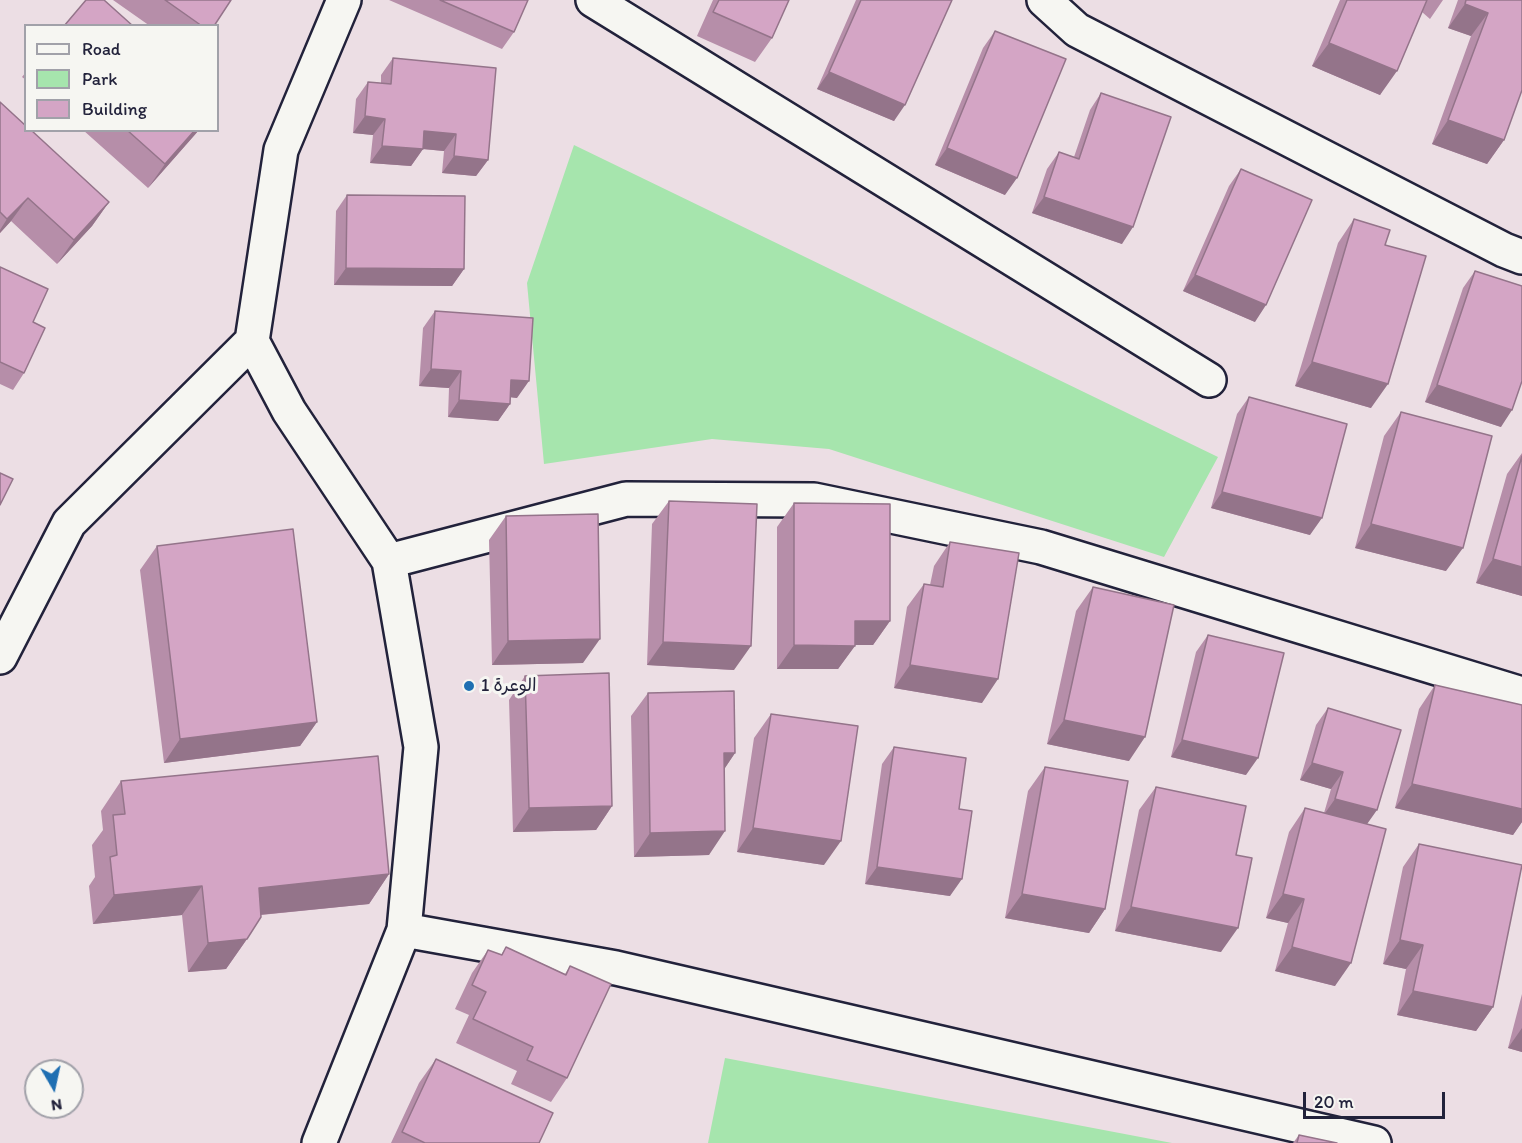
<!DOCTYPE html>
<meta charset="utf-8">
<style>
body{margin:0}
#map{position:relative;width:1522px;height:1143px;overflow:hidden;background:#ecdee4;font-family:Itim,sans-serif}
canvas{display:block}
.legend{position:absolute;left:24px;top:24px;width:195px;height:108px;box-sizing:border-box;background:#f6f6f2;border:2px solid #a1a1a9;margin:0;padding:8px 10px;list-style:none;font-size:18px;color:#22223b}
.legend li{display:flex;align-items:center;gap:12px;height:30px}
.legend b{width:30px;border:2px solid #a1a1a9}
.north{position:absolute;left:24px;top:1059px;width:60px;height:60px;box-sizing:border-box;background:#f6f6f2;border:2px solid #a1a1a9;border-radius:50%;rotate:171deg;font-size:16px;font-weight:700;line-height:24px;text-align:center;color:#22223b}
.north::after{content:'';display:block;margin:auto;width:21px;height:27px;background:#1f6fb2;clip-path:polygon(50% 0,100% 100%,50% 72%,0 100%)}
.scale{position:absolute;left:1303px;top:1092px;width:142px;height:27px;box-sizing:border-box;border:3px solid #22223b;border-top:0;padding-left:8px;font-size:18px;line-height:21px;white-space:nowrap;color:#22223b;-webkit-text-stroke:4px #f6f6f2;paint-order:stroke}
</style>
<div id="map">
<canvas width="1522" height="1143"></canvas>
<ul class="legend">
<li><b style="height:8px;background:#f6f6f2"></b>Road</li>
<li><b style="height:16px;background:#a6e5ad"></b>Park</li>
<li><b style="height:16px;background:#d4a5c5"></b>Building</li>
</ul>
<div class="north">N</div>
<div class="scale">20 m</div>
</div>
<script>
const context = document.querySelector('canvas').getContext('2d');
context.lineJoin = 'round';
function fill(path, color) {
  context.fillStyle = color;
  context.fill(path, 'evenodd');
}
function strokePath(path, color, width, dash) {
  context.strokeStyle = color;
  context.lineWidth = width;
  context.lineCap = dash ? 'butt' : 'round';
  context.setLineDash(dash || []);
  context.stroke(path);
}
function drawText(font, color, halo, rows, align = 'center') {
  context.font = font + ' Itim,"Playpen Sans Arabic",sans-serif';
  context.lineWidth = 6;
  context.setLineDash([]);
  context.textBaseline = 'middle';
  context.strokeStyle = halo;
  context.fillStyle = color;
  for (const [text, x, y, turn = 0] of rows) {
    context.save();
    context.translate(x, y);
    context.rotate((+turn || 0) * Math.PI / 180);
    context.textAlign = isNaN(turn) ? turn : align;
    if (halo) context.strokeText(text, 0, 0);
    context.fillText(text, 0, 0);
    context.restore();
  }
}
fill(new Path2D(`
 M 574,145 L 1218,457 L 1164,557 L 829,449 L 712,439 L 544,464 L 527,283 Z
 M 725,1058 L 1172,1143 L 708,1143 Z`), '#a6e5ad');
const street = new Path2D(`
 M 593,0 L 1209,380
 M 1044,0 L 1077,30 L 1504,250 L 1522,257
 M 389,561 L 626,499 L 814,500 L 1041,547 L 1522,694
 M 0,657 L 69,523 L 252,341
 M 404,930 L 616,968 L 1374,1143
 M 319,1143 L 404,930 L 421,747 L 389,561 L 289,411 L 252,341 L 281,150 L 344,0`);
strokePath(street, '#22223b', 38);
strokePath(street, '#f6f6f2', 33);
fill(new Path2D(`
 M 113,0 L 231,0 L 214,26 L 150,26 Z
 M 389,0 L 528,0 L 514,32 L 502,49 Z
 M 713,0 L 789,0 L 772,38 L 755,62 L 697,36 Z
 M 856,0 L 952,0 L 894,121 L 817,89 Z
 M 1340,0 L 1443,0 L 1430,19 L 1422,12 L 1380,95 L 1312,66 Z
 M 1458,0 L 1522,0 L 1504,140 L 1487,164 L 1432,144 L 1471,36 L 1448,28 Z
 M 995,31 L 1005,195 L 935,165 L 983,48 Z
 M 393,58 L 488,160 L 476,176 L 442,173 L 444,151 L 423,149 L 411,166 L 370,163 L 373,135 L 353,133 L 356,99 L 368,82 L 381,83 L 381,75 Z
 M 26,72 L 26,80 L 22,77 Z
 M 1101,93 L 1122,244 L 1032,213 L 1047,169 L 1059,152 L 1074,157 L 1090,110 Z
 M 0,102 L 109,202 L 92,226 L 57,264 L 11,221 L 0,233 Z
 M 83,130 L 199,130 L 148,188 Z
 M 1241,169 L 1255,322 L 1183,291 L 1229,186 Z
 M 347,195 L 464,269 L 452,286 L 334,285 L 336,211 Z
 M 1354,219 L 1385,245 L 1371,408 L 1295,386 L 1338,243 Z
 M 0,267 L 33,322 L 24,373 L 13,390 L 0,384 Z
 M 1475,271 L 1501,427 L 1425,402 L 1463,288 Z
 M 435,311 L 517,398 L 510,397 L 510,404 L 498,421 L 448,417 L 449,388 L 419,386 L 423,328 Z
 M 1249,397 L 1310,535 L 1211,508 L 1237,414 Z
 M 1401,412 L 1446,571 L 1355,548 L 1384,436 Z
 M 1522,453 L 1522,596 L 1476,583 L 1507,474 Z
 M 669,501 L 734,670 L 647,665 L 652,524 Z
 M 794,503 L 890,621 L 873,645 L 855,645 L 838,669 L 777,669 L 777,527 Z
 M 506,516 L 583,663 L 492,665 L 489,540 Z
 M 950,542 L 982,703 L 894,688 L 907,607 L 924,584 L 930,585 L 934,566 Z
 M 157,546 L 317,722 L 300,746 L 164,763 L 140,570 Z
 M 1093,587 L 1129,761 L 1047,744 L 1076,611 Z
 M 1208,635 L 1246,775 L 1171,757 L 1196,652 Z
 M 525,676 L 612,806 L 596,830 L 513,832 L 509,700 Z
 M 1435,685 L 1522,705 L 1522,822 L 1513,835 L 1395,808 L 1419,709 Z
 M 648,693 L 735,753 L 724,769 L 709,855 L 634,857 L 631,716 Z
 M 1328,708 L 1367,824 L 1335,986 L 1275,971 L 1288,923 L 1266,918 L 1289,832 L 1305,808 L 1324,813 L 1331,789 L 1300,780 L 1316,725 Z
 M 771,714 L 824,865 L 737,852 L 754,738 Z
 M 894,747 L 959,809 L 950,896 L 865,884 L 882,764 Z
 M 1045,767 L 1105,909 L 1089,933 L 1005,918 L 1028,791 Z
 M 121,781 L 389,874 L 369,904 L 261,915 L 247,939 L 226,969 L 188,972 L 182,915 L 93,924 L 89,886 L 95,877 L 92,845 L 103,830 L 101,811 Z
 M 1156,787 L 1236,855 L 1221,952 L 1115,931 L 1139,810 Z
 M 1419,844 L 1493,1007 L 1476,1031 L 1397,1015 L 1406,969 L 1383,964 L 1403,867 Z
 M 506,947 L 565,974 L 570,966 L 567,1078 L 551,1102 L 511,1084 L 517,1071 L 456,1043 L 469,1015 L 455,1009 L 472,973 L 488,950 L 501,955 Z
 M 1522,994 L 1522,1052 L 1508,1048 Z
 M 436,1059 L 539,1143 L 391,1143 L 419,1083 Z
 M 1299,1135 L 1337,1143 L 1293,1143 Z`), '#b68ea9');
fill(new Path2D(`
 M 1465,4 L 1488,13 L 1471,36 L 1448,28 Z
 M 1329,43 L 1397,71 L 1380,95 L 1312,66 Z
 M 829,72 L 905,105 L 894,121 L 817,89 Z
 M 365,116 L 385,119 L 373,135 L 353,133 Z
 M 1448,120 L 1504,140 L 1487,164 L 1432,144 Z
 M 195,130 L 199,130 L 148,188 L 165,164 Z
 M 424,131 L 456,134 L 444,151 L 423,149 L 411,166 L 370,163 L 382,146 Z
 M 947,148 L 1017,178 L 1005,195 L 935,165 Z
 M 454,156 L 488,160 L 476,176 L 442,173 Z
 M 1044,197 L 1133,227 L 1122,244 L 1032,213 Z
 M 28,198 L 11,221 L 0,233 L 0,230 L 7,219 Z
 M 109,202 L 92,226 L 57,264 L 74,240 Z
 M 346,268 L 464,269 L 452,286 L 334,285 Z
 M 1195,275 L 1266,305 L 1255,322 L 1183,291 Z
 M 1312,362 L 1388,384 L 1371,408 L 1295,386 Z
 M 431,369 L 461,371 L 449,388 L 419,386 Z
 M 511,380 L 529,381 L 517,398 L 500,396 Z
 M 1437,385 L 1512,410 L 1501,427 L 1425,402 Z
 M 459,400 L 510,404 L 498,421 L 448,417 Z
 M 1222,492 L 1322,518 L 1310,535 L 1211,508 Z
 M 1371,524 L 1463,548 L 1446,571 L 1355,548 Z
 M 1493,559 L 1522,567 L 1522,596 L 1476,583 Z
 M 855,621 L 890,621 L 873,645 L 838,645 Z
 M 600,639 L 583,663 L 492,665 L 508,641 Z
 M 663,642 L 751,646 L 734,670 L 647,665 Z
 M 794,645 L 855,646 L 838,669 L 777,669 Z
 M 910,665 L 998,679 L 982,703 L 894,688 Z
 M 1064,720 L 1145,737 L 1129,761 L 1047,744 Z
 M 317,722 L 300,746 L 164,763 L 180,739 Z
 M 1182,740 L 1258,758 L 1246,775 L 1171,757 Z
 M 724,753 L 735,753 L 719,777 Z
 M 1312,763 L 1343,772 L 1331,789 L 1300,780 Z
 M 1412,784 L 1522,809 L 1522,822 L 1513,835 L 1395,808 Z
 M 1335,799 L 1377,810 L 1365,827 L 1323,816 Z
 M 612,806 L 596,830 L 513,832 L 529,808 Z
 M 753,828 L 841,841 L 824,865 L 737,852 Z
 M 725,831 L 709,855 L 634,857 L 650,833 Z
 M 877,867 L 962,879 L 950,896 L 865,884 Z
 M 389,874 L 369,904 L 238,917 L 259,888 Z
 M 202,886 L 182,915 L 93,924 L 114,895 Z
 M 1022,894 L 1105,909 L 1089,933 L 1005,918 Z
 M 1283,894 L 1304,899 L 1288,923 L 1266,918 Z
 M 1131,907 L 1238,928 L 1221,952 L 1115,931 Z
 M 247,939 L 226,969 L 188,972 L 208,943 Z
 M 1400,940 L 1423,945 L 1406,969 L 1383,964 Z
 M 1292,947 L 1351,963 L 1335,986 L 1275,971 Z
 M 1413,991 L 1493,1007 L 1476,1031 L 1397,1015 Z
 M 1522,1028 L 1522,1052 L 1508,1048 Z`), '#94748a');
const building = new Path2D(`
 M 86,0 L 104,0 L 133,26 L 64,26 Z
 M 165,0 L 231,0 L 214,26 L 202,26 Z
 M 440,0 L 528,0 L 514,32 Z
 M 719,0 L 789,0 L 772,38 L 713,12 Z
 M 861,0 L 952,0 L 905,105 L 829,72 Z
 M 1347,0 L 1427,0 L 1397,71 L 1329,43 Z
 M 1466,0 L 1522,0 L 1522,90 L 1504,140 L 1448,120 L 1488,13 L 1465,4 Z
 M 995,31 L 1066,59 L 1017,178 L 947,148 Z
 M 393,58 L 496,68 L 488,160 L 454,156 L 456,134 L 424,131 L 423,149 L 382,146 L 385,119 L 365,116 L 368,82 L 391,84 Z
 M 1101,93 L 1171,117 L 1133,227 L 1044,197 L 1059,152 L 1079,159 Z
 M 0,102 L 26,126 L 26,130 L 31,130 L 109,202 L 74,240 L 28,198 L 7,219 L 0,212 Z
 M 127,130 L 195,130 L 165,164 Z
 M 1241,169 L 1312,200 L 1266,305 L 1195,275 Z
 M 347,195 L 465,196 L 464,269 L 346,268 Z
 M 1354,219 L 1390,230 L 1385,245 L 1426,256 L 1388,384 L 1312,362 Z
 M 0,267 L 48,289 L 33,322 L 45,328 L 24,373 L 0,362 Z
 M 1475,271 L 1522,286 L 1522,381 L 1512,410 L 1437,385 Z
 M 435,311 L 533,318 L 529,381 L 511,380 L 510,404 L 459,400 L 461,371 L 431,369 Z
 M 1249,397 L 1347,424 L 1322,518 L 1222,492 Z
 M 1401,412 L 1492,436 L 1463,548 L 1371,524 Z
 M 1522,456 L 1522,567 L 1493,559 Z
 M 0,473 L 13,479 L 0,505 Z
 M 669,501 L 757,504 L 751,646 L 663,642 Z
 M 794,503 L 890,504 L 890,621 L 855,621 L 855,646 L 794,645 Z
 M 598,514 L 600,639 L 508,641 L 506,516 Z
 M 293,529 L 317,722 L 180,739 L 157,546 Z
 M 950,542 L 1019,553 L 998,679 L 910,665 L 924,584 L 943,587 Z
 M 1093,587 L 1174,605 L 1145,737 L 1064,720 Z
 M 1208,635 L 1284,653 L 1258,758 L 1182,740 Z
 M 609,673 L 612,806 L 529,808 L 525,676 Z
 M 1435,685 L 1522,705 L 1522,809 L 1412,784 Z
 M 734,691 L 735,753 L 724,753 L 725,831 L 650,833 L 648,693 Z
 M 1328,708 L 1401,730 L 1377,810 L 1335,799 L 1343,772 L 1312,763 Z
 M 771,714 L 858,726 L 841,841 L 753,828 Z
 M 894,747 L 966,758 L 959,809 L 972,811 L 962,879 L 877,867 Z
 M 378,756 L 389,874 L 259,888 L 261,917 L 247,939 L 208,943 L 202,886 L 114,895 L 110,857 L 117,855 L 113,815 L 125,814 L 121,781 Z
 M 1045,767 L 1128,781 L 1105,909 L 1022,894 Z
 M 1156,787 L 1246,806 L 1236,855 L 1252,858 L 1238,928 L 1131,907 Z
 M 1305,808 L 1386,829 L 1351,963 L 1292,947 L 1304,899 L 1283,894 Z
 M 1419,844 L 1522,865 L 1493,1007 L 1413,991 L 1423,945 L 1400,940 Z
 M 506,947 L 566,975 L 570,966 L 611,984 L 567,1078 L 527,1060 L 533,1047 L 473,1019 L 486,992 L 472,985 L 488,950 L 502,955 Z
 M 436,1059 L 553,1113 L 539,1143 L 425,1143 L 402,1132 Z
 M 1299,1135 L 1337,1143 L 1297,1143 Z`);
fill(building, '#d4a5c5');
strokePath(building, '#94748a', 1.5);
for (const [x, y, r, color] of [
 [469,686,6,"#1f6fb2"]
]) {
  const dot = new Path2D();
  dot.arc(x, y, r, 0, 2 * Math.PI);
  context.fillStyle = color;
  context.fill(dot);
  strokePath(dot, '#f6f6f2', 2);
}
drawText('18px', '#22223b', '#f6f6f2', [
 ["الوعرة 1",481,686]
], 'left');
</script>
